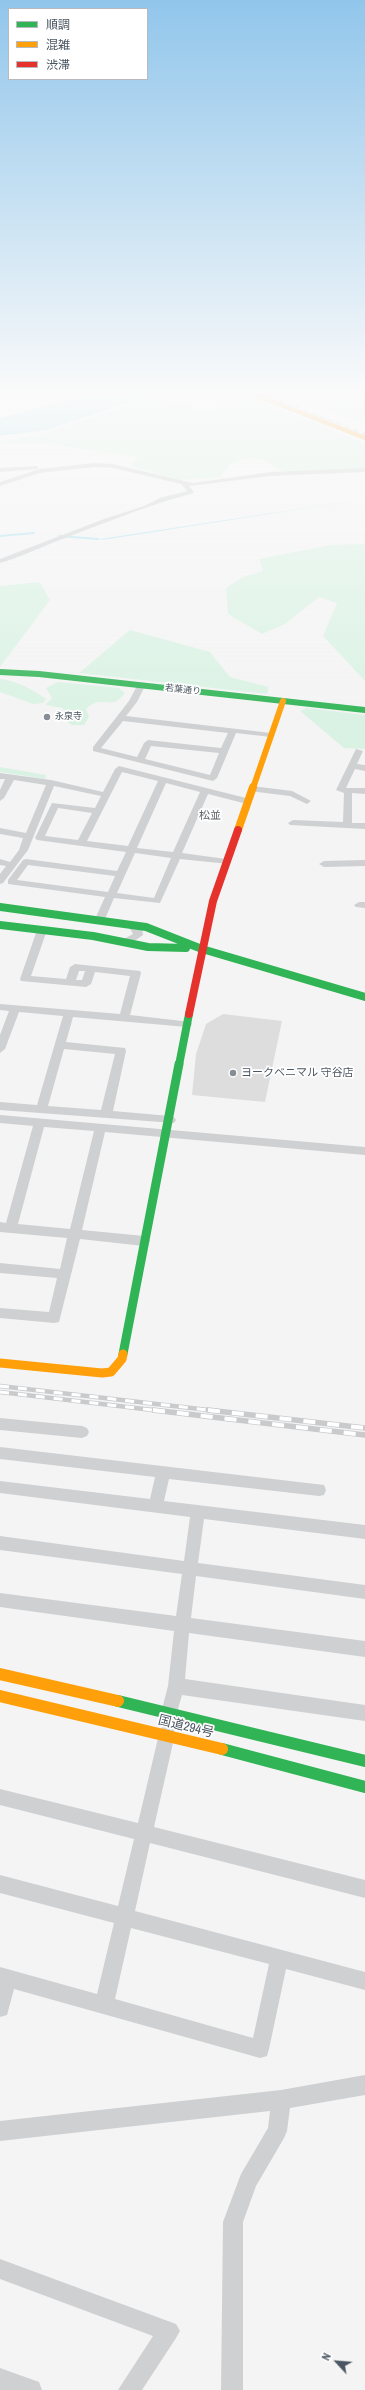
<!DOCTYPE html>
<meta charset="utf-8">
<style>
body{margin:0}
#map{position:relative;width:365px;height:2390px;overflow:hidden;background:#f4f4f4;font-family:"Archivo Narrow","Noto Sans JP",sans-serif}
canvas{display:block}
.legend{position:absolute;left:8px;top:8px;width:140px;height:72px;box-sizing:border-box;background:#fff;border:1px solid #b7bbc0;margin:0;padding:5px 7px;list-style:none;font-size:12px;color:#4a5661}
.legend li{display:flex;align-items:center;gap:8px;height:20px}
.legend b{width:20px;border:1px solid #b7bbc0}
.north{position:absolute;left:317px;top:2342px;width:40px;height:40px;-webkit-text-stroke:3px #fff;paint-order:stroke;rotate:296deg;font-size:11px;font-weight:700;line-height:16px;text-align:center;color:#4a5661}
.north::after{content:'';display:block;margin:auto;width:14px;height:18px;background:#4a5661;clip-path:polygon(50% 0,100% 100%,50% 72%,0 100%)}
</style>
<div id="map">
<canvas width="365" height="2390"></canvas>
<ul class="legend">
<li><b style="height:5px;background:#30b455"></b>順調</li>
<li><b style="height:5px;background:#ff9f0a"></b>混雑</li>
<li><b style="height:5px;background:#e5322d"></b>渋滞</li>
</ul>
<div class="north">N</div>
</div>
<script>
const context = document.querySelector('canvas').getContext('2d');
context.lineJoin = 'round';
function fill(path, color) {
  context.fillStyle = color;
  context.fill(path, 'evenodd');
}
function strokePath(path, color, width, dash) {
  context.strokeStyle = color;
  context.lineWidth = width;
  context.lineCap = dash ? 'butt' : 'round';
  context.setLineDash(dash || []);
  context.stroke(path);
}
function drawText(font, color, halo, rows, align = 'center') {
  context.font = font + ' "Archivo Narrow","Noto Sans JP",sans-serif';
  context.lineWidth = 3.5;
  context.setLineDash([]);
  context.textBaseline = 'middle';
  context.strokeStyle = halo;
  context.fillStyle = color;
  for (const [text, x, y, turn = 0] of rows) {
    context.save();
    context.translate(x, y);
    context.rotate((+turn || 0) * Math.PI / 180);
    context.textAlign = isNaN(turn) ? turn : align;
    if (halo) context.strokeText(text, 0, 0);
    context.fillText(text, 0, 0);
    context.restore();
  }
}
fill(new Path2D(`
 M 166,392 L 174,392 L 162,397 L 162,399 C 197,407 211,419 240,393 L 365,443 L 365,468 C 339,469 310,473 284,471 C 279,470 273,465 268,462 C 252,455 227,459 221,477 L 180,480 L 130,466 L 138,457 L 45,444 L 0,444 L 0,441 L 42,434 Z
 M 281,392 L 365,392 L 365,424 Z
 M 365,544 L 365,681 L 323,636 L 337,603 L 319,597 L 285,624 L 262,634 L 228,614 L 226,588 L 243,577 L 263,571 L 259,559 L 331,545 Z
 M 40,582 L 50,600 L 0,667 L 0,586 Z
 M 130,630 L 210,652 L 230,677 L 269,687 L 267,694 L 79,673 Z
 M 0,679 C 15,680 34,690 46,699 L 43,703 L 33,704 L 0,692 Z
 M 58,682 L 119,688 L 125,693 C 110,713 103,692 86,709 L 89,717 L 84,725 L 72,725 L 56,715 L 64,713 L 63,708 L 45,705 L 52,698 L 46,688 Z
 M 307,708 L 365,715 L 365,749 L 344,748 L 300,711 Z
 M 0,767 L 46,775 L 45,779 L 0,772 Z`), '#d9f2e3');
fill(new Path2D(`
 M 85,392 L 161,392 L 47,430 L 0,436 L 0,418 L 70,400 Z
 M 365,499 L 109,539 L 93,540 Z`), '#aee2f0');
strokePath(new Path2D(`
 M 0,536 L 34,533
 M 59,536 L 98,539`), '#aee2f0', 2);
fill(new Path2D(`
 M 223,1014 L 282,1021 L 265,1102 L 192,1095 L 196,1054 L 206,1024 Z`), '#ddddde');
fill(new Path2D(`
 M 94,463 L 113,464 L 193,483 L 271,472 L 365,468 L 365,472 L 271,476 L 189,486 L 194,492 L 191,494 C 144,506 98,526 52,543 C 35,550 18,558 0,563 L 0,559 L 104,519 L 144,506 L 160,498 L 187,491 L 181,484 L 113,468 L 94,467 L 40,473 L 0,486 L 0,482 L 39,469 Z
 M 39,466 L 37,469 L 0,472 L 0,468 Z
 M 138,684 L 145,686 L 137,702 L 126,716 L 271,733 L 275,735 L 271,737 L 236,733 L 217,778 L 213,781 L 93,751 L 93,747 L 129,701 ZM 123,721 L 228,733 L 221,748 L 148,740 L 144,743 L 137,757 L 101,748 ZM 151,746 L 219,753 L 210,775 L 145,759 Z
 M 356,749 L 363,751 L 357,764 L 365,765 L 365,771 L 355,769 L 346,788 L 365,788 L 365,794 L 352,793 L 352,823 L 365,823 L 365,829 L 290,825 L 288,823 L 293,820 L 343,822 L 344,793 L 336,790 Z
 M 119,766 L 250,799 L 251,801 L 247,804 L 208,794 L 182,853 L 226,859 L 231,862 L 229,864 L 180,859 L 160,903 L 114,898 L 105,919 L 100,922 L 95,919 L 105,897 L 8,884 L 8,880 L 23,860 L 26,859 L 117,871 L 126,852 L 37,840 L 35,838 L 52,803 L 95,808 L 101,796 L 54,786 L 28,850 L 3,883 L 0,884 L 0,874 L 6,866 L 0,865 L 0,859 L 10,862 L 19,850 L 23,838 L 0,834 L 0,828 L 26,833 L 46,785 L 14,780 L 4,798 L 0,801 L 0,790 L 5,779 L 0,779 L 0,773 L 51,780 L 103,792 L 115,769 ZM 122,772 L 158,781 L 128,846 L 87,841 ZM 166,783 L 200,792 L 173,852 L 137,848 ZM 58,808 L 92,813 L 78,840 L 45,836 ZM 135,853 L 171,858 L 154,898 L 117,893 ZM 28,865 L 115,876 L 108,892 L 17,880 Z
 M 252,786 L 292,791 L 311,801 L 307,804 L 290,796 L 249,791 L 248,789 Z
 M 365,860 L 365,866 L 324,867 L 319,864 L 324,861 Z
 M 359,902 L 365,902 L 365,908 L 356,907 L 354,905 Z
 M 133,922 C 139,923 143,929 143,935 L 130,944 L 122,944 L 122,940 L 133,934 L 128,925 Z
 M 42,927 L 47,930 L 31,976 L 66,979 L 70,967 L 75,964 L 140,971 L 141,973 L 130,1015 L 191,1022 L 192,1024 L 191,1026 L 187,1027 L 73,1017 L 66,1042 L 125,1048 L 126,1051 L 113,1111 L 170,1116 L 174,1117 L 176,1120 L 174,1123 L 0,1110 L 0,1102 L 37,1105 L 63,1016 L 19,1012 L 5,1049 L 0,1053 L 0,1035 L 9,1011 L 0,1010 L 0,1004 L 120,1014 L 130,976 L 95,972 L 91,984 L 86,987 L 21,981 L 20,979 L 37,930 ZM 79,971 L 85,971 L 82,980 L 76,980 ZM 64,1049 L 115,1054 L 101,1110 L 48,1106 Z
 M 0,1115 L 365,1147 L 365,1155 L 105,1132 L 82,1230 L 144,1236 L 148,1238 L 150,1241 L 148,1244 L 144,1246 L 80,1239 L 59,1322 L 54,1323 L 0,1318 L 0,1308 L 49,1312 L 57,1278 L 0,1273 L 0,1263 L 60,1269 L 67,1238 L 0,1232 L 0,1222 L 6,1223 L 33,1126 L 0,1123 ZM 44,1127 L 94,1131 L 70,1229 L 18,1224 Z
 M 0,1418 L 82,1426 L 87,1428 L 89,1432 L 87,1436 L 82,1438 L 0,1430 Z
 M 0,1447 L 324,1485 L 326,1490 L 324,1495 L 319,1496 L 169,1479 L 164,1501 L 365,1525 L 365,1539 L 204,1519 L 198,1563 L 365,1585 L 365,1599 L 196,1576 L 191,1618 L 365,1641 L 365,1657 L 189,1633 L 185,1679 L 365,1705 L 365,1721 L 182,1695 L 175,1719 L 169,1721 L 163,1719 L 161,1713 L 168,1686 L 174,1631 L 0,1607 L 0,1593 L 176,1616 L 182,1574 L 0,1550 L 0,1536 L 184,1561 L 190,1517 L 0,1493 L 0,1481 L 150,1499 L 155,1477 L 0,1459 Z
 M 167,1726 L 173,1728 L 175,1734 L 154,1827 L 365,1880 L 365,1898 L 150,1843 L 135,1911 L 365,1972 L 365,1990 L 286,1969 L 269,2049 L 267,2056 L 260,2058 L 14,1989 L 7,2015 L 0,2017 L 0,1967 L 97,1994 L 114,1923 L 0,1893 L 0,1875 L 118,1906 L 134,1839 L 0,1805 L 0,1789 L 138,1823 L 159,1734 L 161,1728 ZM 131,1928 L 269,1964 L 253,2038 L 115,1999 Z
 M 365,2075 L 365,2095 L 290,2108 L 287,2131 L 284,2138 L 256,2186 L 243,2222 L 243,2390 L 221,2390 L 223,2222 L 241,2174 L 268,2128 L 270,2111 L 0,2141 L 0,2121 L 281,2090 Z
 M 0,2259 L 176,2324 L 180,2331 L 176,2338 L 142,2390 L 118,2390 L 153,2336 L 0,2279 Z
 M 0,2368 L 39,2382 L 42,2390 L 0,2390 Z`), '#ced0d2');
strokePath(new Path2D(`
 M 0,672 L 39,674 L 365,710`), '#30b455', 6);
strokePath(new Path2D(`
 M 0,907 L 146,927 L 202,949 L 365,997
 M 0,925 L 93,936 L 148,947 L 186,948
 M 179,1065 L 189,1014`), '#30b455', 8);
strokePath(new Path2D(`
 M 123,1354 L 179,1064`), '#30b455', 9);
strokePath(new Path2D(`
 M 118,1701 L 365,1761
 M 222,1749 L 365,1787`), '#30b455', 12);
strokePath(new Path2D(`
 M 248,392 L 365,438`), '#ff9f0a', 4.5);
strokePath(new Path2D(`
 M 253,788 L 283,701`), '#ff9f0a', 6);
strokePath(new Path2D(`
 M 238,830 L 253,787`), '#ff9f0a', 8);
strokePath(new Path2D(`
 M 0,1363 L 102,1373 L 111,1372 L 122,1359 L 123,1354`), '#ff9f0a', 9);
strokePath(new Path2D(`
 M 0,1674 L 118,1701
 M 0,1696 L 222,1749`), '#ff9f0a', 12);
strokePath(new Path2D(`
 M 189,1014 L 213,901 L 238,830`), '#e5322d', 8);
const railFar2 = new Path2D(`
 M 257,392 L 365,434`);
const railFar1 = new Path2D(`
 M 0,1386 L 217,1411
 M 0,1392 L 161,1411`);
const rail = new Path2D(`
 M 153,1410 L 365,1435
 M 208,1410 L 365,1428`);
strokePath(railFar2, '#c9cacc', 2.5);
strokePath(railFar1, '#c9cacc', 4.5);
strokePath(rail, '#c9cacc', 5.5);
strokePath(railFar2, '#fff', 1.5, [4.5]);
strokePath(railFar1, '#fff', 3, [9]);
strokePath(rail, '#fff', 4, [12]);
const sky = context.createLinearGradient(0, 0, 0, 727);
sky.addColorStop(0, '#91c6eb');
sky.addColorStop(0.54, '#fafafa');
sky.addColorStop(1, '#fafafa00');
context.fillStyle = sky;
context.fillRect(0, 0, 365, 727);
for (const [x, y, r, color] of [
 [47,717,4,"#868d94"],
 [233,1073,4,"#868d94"]
]) {
  const dot = new Path2D();
  dot.arc(x, y, r, 0, 2 * Math.PI);
  context.fillStyle = color;
  context.fill(dot);
  strokePath(dot, '#fff', 1.5);
}
drawText('9px', '#4a5661', '#fff', [
 ["若葉通り",183,690,6]
]);
drawText('9px', '#4a5661', '#fff', [
 ["永泉寺",55,717]
], 'left');
drawText('11px', '#5f6368', '#fff', [
 ["松並",210,816]
]);
drawText('11px', '#4a5661', '#fff', [
 ["ヨークベニマル 守谷店",241,1073]
], 'left');
drawText('13px', '#4a5661', '#fff', [
 ["国道294号",186,1727,14]
]);
</script>
